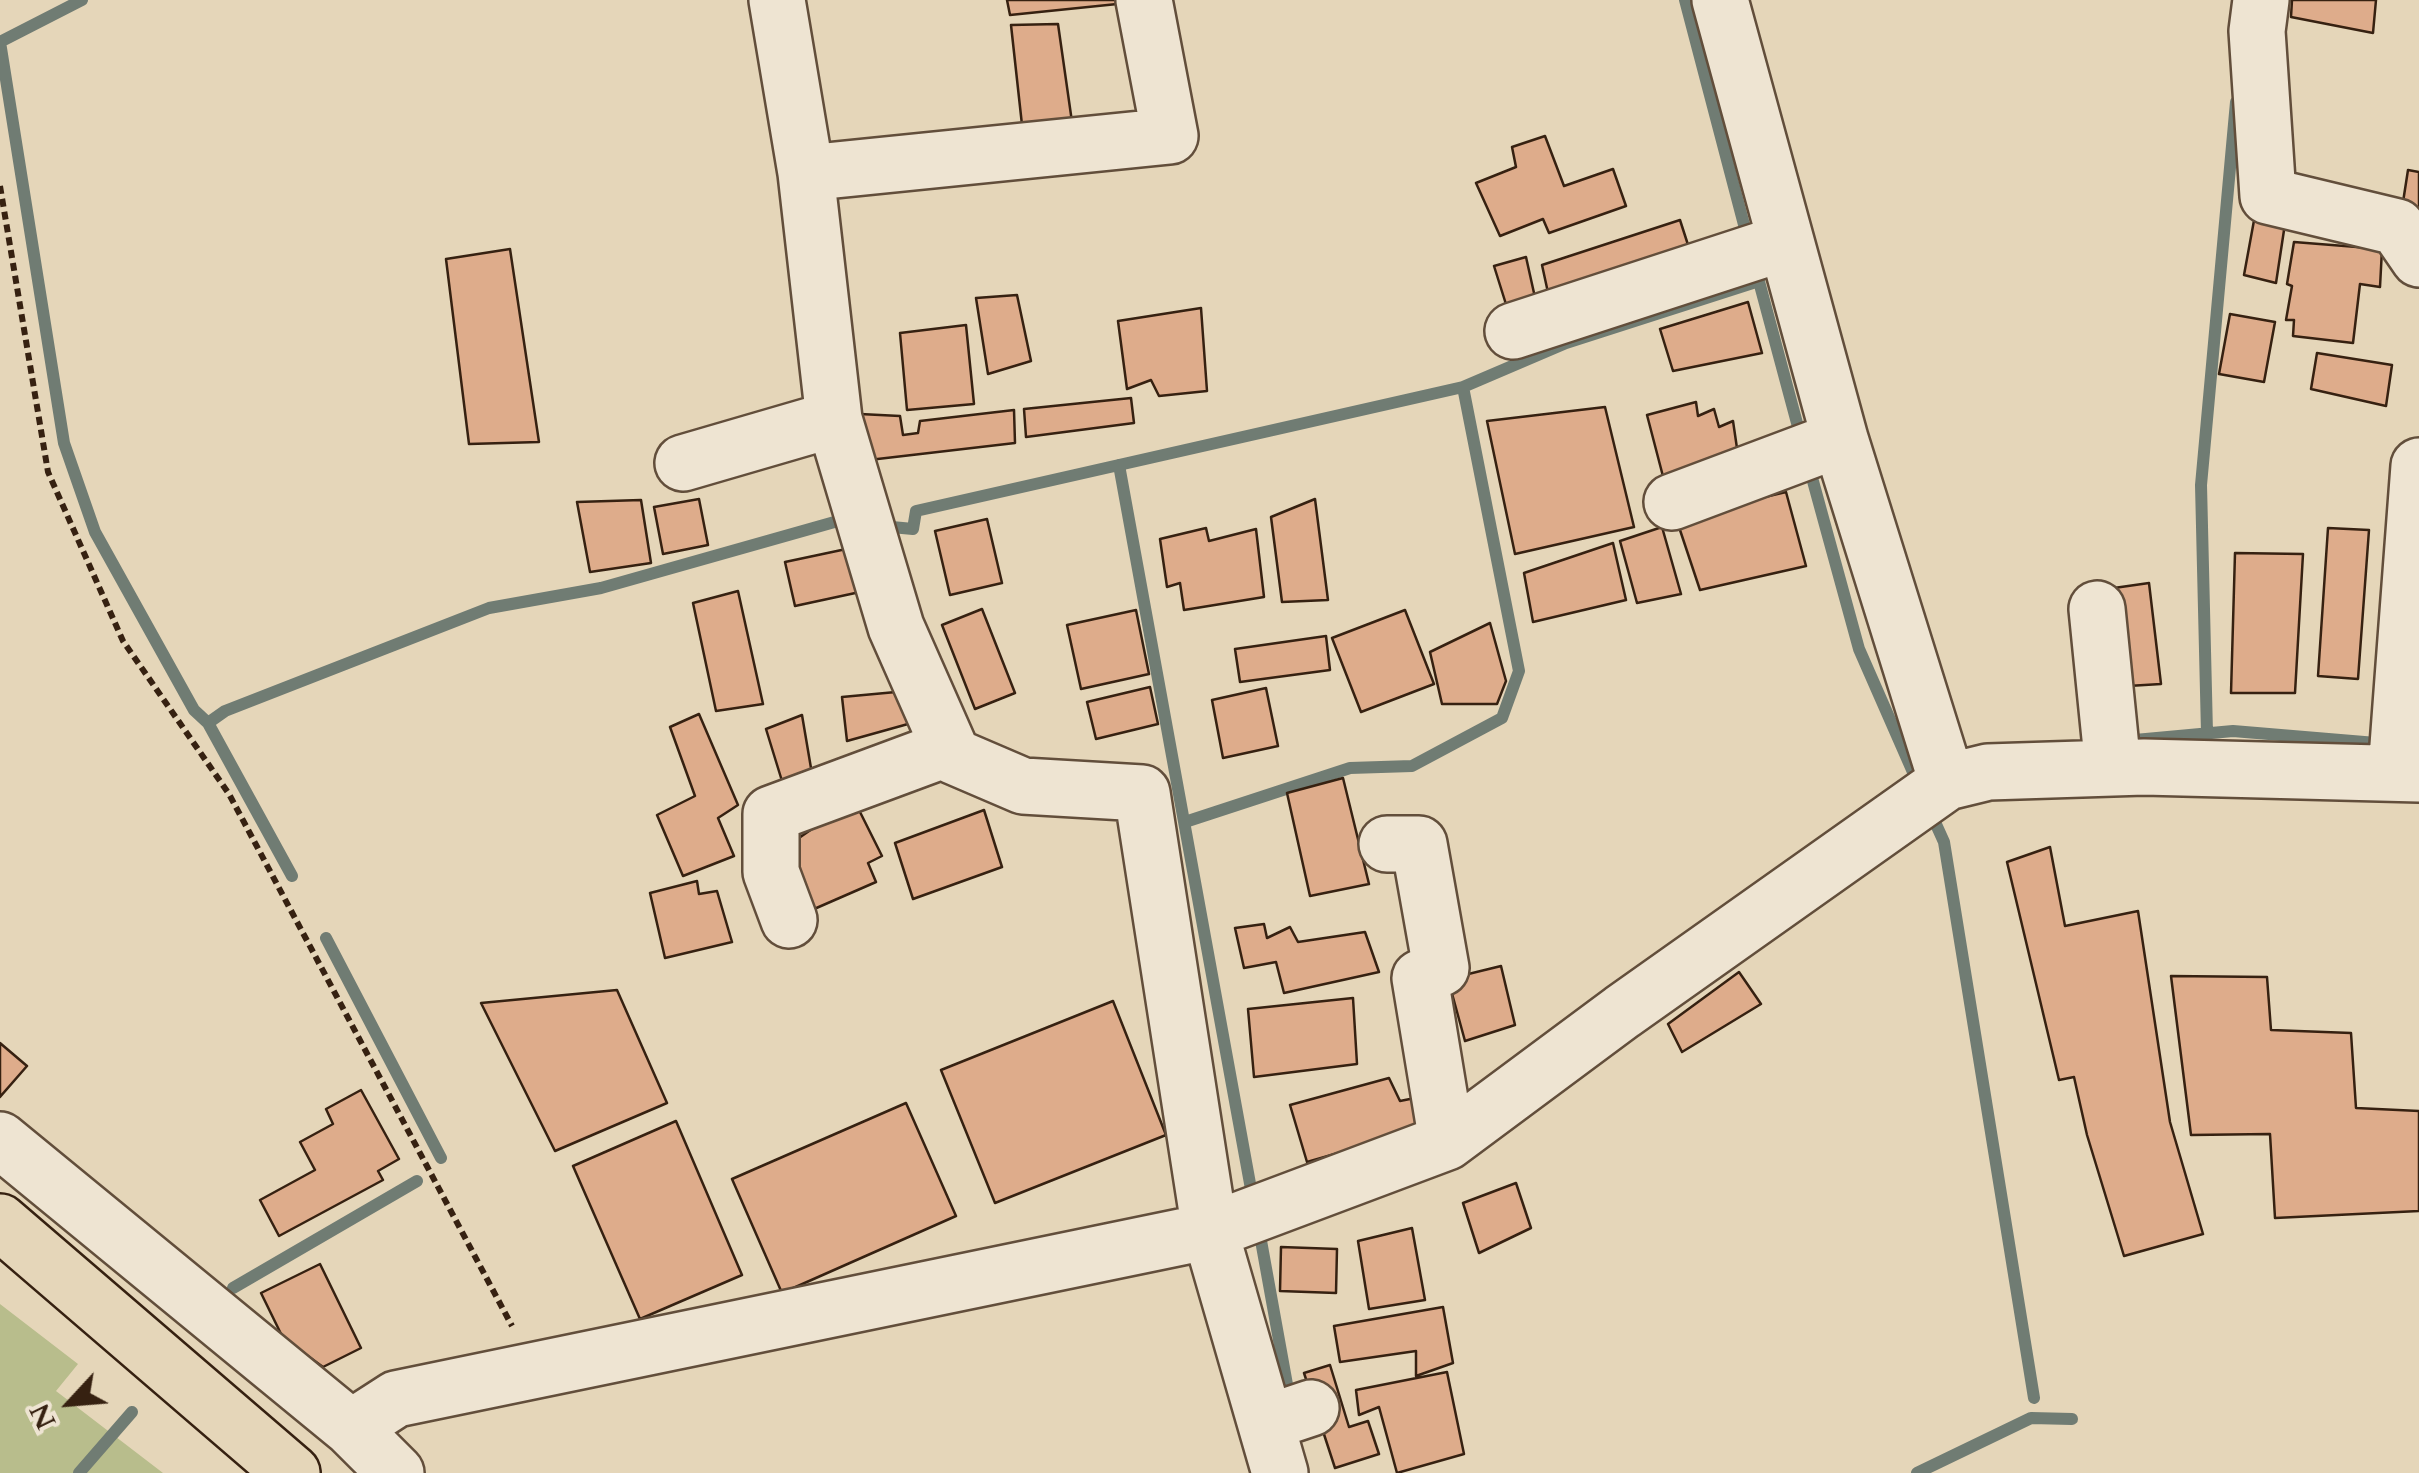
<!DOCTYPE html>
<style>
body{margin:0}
#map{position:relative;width:2419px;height:1473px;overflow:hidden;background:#e5d6b9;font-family:Cardo,serif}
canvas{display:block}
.north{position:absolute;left:20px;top:1353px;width:100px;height:100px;-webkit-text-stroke:8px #eee4d2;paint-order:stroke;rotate:244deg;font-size:28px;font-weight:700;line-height:40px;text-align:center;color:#362111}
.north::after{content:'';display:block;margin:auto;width:35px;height:45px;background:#362111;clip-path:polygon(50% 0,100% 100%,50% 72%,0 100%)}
</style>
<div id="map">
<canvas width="2419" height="1473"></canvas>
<div class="north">N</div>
</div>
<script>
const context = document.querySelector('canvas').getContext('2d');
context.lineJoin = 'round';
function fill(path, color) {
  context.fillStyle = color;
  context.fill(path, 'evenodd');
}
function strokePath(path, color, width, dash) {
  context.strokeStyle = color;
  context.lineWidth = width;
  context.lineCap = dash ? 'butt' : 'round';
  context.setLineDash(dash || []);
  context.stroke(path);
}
fill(new Path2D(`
 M 0,1304 L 78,1364 L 56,1391 L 163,1473 L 0,1473 Z`), '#b8bd8c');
strokePath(new Path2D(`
 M 1685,0 L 1748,240
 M 0,42 L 64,443 L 95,532 L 194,710 L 208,723 L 292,876
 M 0,42 L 82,0
 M 1757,274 L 1801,438
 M 1808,463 L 1859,649 L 1920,788
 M 1119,465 L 1253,1200
 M 881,526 L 913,529 L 916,511 L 1463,387 L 1566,343 L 1759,281
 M 208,723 L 225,711 L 489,608 L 601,588 L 838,521 L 851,522
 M 2207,733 L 2201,485 L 2236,102
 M 2124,741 L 2233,731 L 2388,744
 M 1930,811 L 1944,842 L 2034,1398
 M 1185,822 L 1350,768 L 1412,766 L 1502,718 L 1519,671 L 1463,387
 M 326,938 L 441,1158
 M 1258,1224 L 1290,1401
 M 233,1288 L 417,1181
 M 79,1473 L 132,1412
 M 1917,1473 L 2031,1418 L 2072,1419`), '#707c73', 12);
const building = new Path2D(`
 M 1007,0 L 1126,0 L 1127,3 L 1010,15 Z
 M 2292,0 L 2376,0 L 2373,33 L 2291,17 Z
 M 1058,24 L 1073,129 L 1023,134 L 1011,25 Z
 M 1545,136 L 1564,186 L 1613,169 L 1626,206 L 1549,233 L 1543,219 L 1500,236 L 1476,183 L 1516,167 L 1512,147 Z
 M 2408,170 L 2419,172 L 2419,219 L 2401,215 Z
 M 2255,215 L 2286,217 L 2276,283 L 2244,275 Z
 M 1680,220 L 1699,279 L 1552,311 L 1542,265 Z
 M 2294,242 L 2382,249 L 2380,287 L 2360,284 L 2353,343 L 2293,336 L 2294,320 L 2286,320 L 2292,286 L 2287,284 Z
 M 510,249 L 539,442 L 469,444 L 446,259 Z
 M 1526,257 L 1538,311 L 1510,317 L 1494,266 Z
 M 1017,295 L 1031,361 L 988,374 L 976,298 Z
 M 1748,302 L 1762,353 L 1673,371 L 1660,329 Z
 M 1201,308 L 1207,391 L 1159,396 L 1151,380 L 1127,389 L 1118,321 Z
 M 2230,314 L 2275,322 L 2264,382 L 2219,374 Z
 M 966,325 L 974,404 L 907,410 L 900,333 Z
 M 2317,353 L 2392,365 L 2386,406 L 2311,389 Z
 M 1131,398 L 1134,423 L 1026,437 L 1024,409 Z
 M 1696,402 L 1698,416 L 1714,409 L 1719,427 L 1733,421 L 1738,455 L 1665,484 L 1647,415 Z
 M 1605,407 L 1634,527 L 1515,554 L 1487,421 Z
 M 1014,410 L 1015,443 L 869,460 L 860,414 L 900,416 L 903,435 L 918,433 L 920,421 Z
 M 1786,492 L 1806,566 L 1700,590 L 1676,518 Z
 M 699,499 L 708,545 L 663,554 L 654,507 Z
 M 1315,499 L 1328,600 L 1282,602 L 1271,517 Z
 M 641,500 L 651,563 L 590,572 L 577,502 Z
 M 987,519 L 1002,583 L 950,595 L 935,531 Z
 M 1662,527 L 1681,594 L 1637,603 L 1620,541 Z
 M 1206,528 L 1209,541 L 1256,529 L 1264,597 L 1184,610 L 1180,583 L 1167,587 L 1160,539 Z
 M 2328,528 L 2369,530 L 2358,679 L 2318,676 Z
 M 1613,543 L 1626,600 L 1533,622 L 1524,573 Z
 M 851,548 L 860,592 L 795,606 L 785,562 Z
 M 2235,553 L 2303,554 L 2295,693 L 2231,693 Z
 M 2149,583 L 2161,684 L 2128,686 L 2107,589 Z
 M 738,591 L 763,704 L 716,711 L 693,603 Z
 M 982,609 L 1015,693 L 975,709 L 942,625 Z
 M 1136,610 L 1149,674 L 1081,689 L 1067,625 Z
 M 1405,610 L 1434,684 L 1361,712 L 1332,638 Z
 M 1490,623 L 1506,681 L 1497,704 L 1442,704 L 1430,652 Z
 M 1326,636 L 1330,670 L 1240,682 L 1235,649 Z
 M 1150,687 L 1158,724 L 1096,739 L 1087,702 Z
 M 1266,688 L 1278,746 L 1223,758 L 1212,700 Z
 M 896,692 L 908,724 L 847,741 L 842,697 Z
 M 699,714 L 738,805 L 718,818 L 734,856 L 683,876 L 657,815 L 695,796 L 670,727 Z
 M 802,715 L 812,774 L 782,781 L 766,729 Z
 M 1343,778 L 1369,884 L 1310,896 L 1287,793 Z
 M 854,800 L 882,856 L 868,863 L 876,882 L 805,913 L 783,849 Z
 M 984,810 L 1002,867 L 913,899 L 895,843 Z
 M 2050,847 L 2065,926 L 2138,911 L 2170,1122 L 2203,1234 L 2124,1256 L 2087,1135 L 2074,1077 L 2059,1080 L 2007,862 Z
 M 697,881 L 699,894 L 717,891 L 732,942 L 665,958 L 650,893 Z
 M 1264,924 L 1267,938 L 1290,927 L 1298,942 L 1365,932 L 1379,972 L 1284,993 L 1276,962 L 1244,968 L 1235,928 Z
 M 1501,966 L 1515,1025 L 1465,1041 L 1448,979 Z
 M 1739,972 L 1761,1004 L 1682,1052 L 1668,1024 Z
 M 2171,976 L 2267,977 L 2271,1030 L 2351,1033 L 2356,1108 L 2419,1111 L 2419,1211 L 2275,1218 L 2270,1134 L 2191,1135 Z
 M 617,990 L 667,1103 L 555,1151 L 481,1003 Z
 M 1353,998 L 1357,1064 L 1254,1077 L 1248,1009 Z
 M 1113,1001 L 1166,1135 L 995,1203 L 941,1070 Z
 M 0,1043 L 27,1066 L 0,1097 Z
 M 1389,1078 L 1400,1101 L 1420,1097 L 1418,1130 L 1307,1162 L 1290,1105 Z
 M 361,1090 L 399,1159 L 378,1171 L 383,1180 L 279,1236 L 260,1200 L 315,1170 L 300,1142 L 333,1124 L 326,1109 Z
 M 906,1103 L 956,1216 L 782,1293 L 732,1179 Z
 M 676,1121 L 742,1275 L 640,1319 L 573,1166 Z
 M 1516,1183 L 1531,1228 L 1479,1253 L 1463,1203 Z
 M 1412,1228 L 1425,1300 L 1369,1309 L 1358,1241 Z
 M 1281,1247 L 1337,1249 L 1336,1293 L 1280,1291 Z
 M 320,1264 L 361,1348 L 323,1367 L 283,1338 L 261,1293 Z
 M 1443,1307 L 1453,1363 L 1416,1376 L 1416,1351 L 1340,1362 L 1334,1326 Z
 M 1330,1365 L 1349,1427 L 1368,1421 L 1379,1454 L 1335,1468 L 1304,1373 Z
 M 1447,1372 L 1464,1454 L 1397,1473 L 1379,1407 L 1359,1415 L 1356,1390 Z`);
fill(building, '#deac8b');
strokePath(building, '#362111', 2.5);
const minor = new Path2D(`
 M 777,0 L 806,173 L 834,419 L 896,627 L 953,756 L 1023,786 L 1142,793 L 1210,1231 L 1280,1473
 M 1720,0 L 1840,439 L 1947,782
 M 2261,0 L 2257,31 L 2268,196 L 2397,227 L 2419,259
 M 806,173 L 1170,136 L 1144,0
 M 1513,331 L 1786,242
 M 683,463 L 834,419
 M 1672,502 L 1840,439
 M 2097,609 L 2113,768
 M 2396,772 L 2419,466
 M 1387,844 L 1419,844 L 1441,968 L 1420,978 L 1447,1142
 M 789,920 L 771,872 L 771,814 L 949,748
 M 0,1140 L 351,1428 L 396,1473
 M 1266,1423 L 1311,1408
 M 351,1428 L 396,1399 L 1210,1231 L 1447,1142 L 1622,1012 L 1947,782 L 1988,772 L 2144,767 L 2419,774`);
const major = new Path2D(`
 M 0,1222 L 292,1473`);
strokePath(minor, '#624e3b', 60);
strokePath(major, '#362111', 60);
strokePath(new Path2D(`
 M 0,186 L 48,472 L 123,641 L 229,794 L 512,1326`), '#362111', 6, [8, 5]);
strokePath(minor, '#eee4d2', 55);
strokePath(major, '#e5d6b9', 55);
</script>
